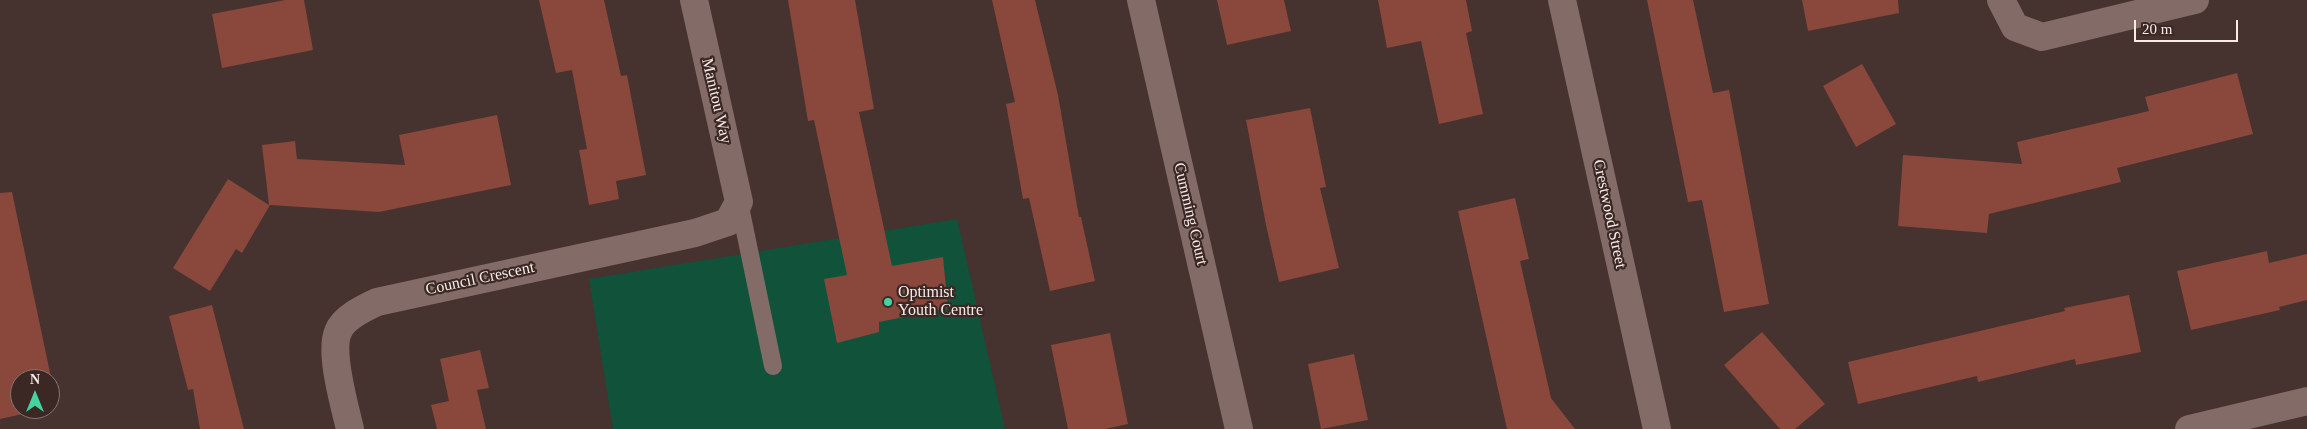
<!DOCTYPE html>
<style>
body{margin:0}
#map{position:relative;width:2307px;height:429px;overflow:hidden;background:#46322e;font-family:Georgia,serif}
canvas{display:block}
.north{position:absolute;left:10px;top:369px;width:50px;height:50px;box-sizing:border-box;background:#3b2824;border:1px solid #867672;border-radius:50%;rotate:0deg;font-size:14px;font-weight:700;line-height:20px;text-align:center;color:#f7eae7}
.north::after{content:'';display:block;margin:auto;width:18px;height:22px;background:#43d4a0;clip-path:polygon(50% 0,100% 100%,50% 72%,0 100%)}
.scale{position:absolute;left:2134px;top:20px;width:104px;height:22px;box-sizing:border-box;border:2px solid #f7eae7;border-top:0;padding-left:6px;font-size:15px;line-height:18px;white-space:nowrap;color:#f7eae7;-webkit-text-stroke:4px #3b2824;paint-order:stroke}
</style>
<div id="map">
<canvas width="2307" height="429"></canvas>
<div class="north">N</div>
<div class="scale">20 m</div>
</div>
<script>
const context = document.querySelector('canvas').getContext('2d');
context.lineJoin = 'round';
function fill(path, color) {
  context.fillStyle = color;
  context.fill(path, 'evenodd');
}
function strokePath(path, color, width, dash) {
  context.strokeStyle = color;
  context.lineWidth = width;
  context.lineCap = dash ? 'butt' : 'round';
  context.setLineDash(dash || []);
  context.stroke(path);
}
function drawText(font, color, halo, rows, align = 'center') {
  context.font = font + ' Georgia,serif';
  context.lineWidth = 4.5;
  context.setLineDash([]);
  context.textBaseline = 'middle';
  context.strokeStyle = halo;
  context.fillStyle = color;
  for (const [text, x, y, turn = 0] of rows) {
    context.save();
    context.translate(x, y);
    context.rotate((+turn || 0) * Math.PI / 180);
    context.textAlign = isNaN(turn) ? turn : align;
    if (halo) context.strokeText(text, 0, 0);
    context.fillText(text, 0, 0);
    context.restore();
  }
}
fill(new Path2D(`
 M 957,219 L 1005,429 L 613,429 L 589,279 Z`), '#11523b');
fill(new Path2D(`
 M 285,0 L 304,0 L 313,50 L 222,68 L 212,14 Z
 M 539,0 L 604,0 L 621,76 L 627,75 L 646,175 L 616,181 L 619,199 L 589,205 L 579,150 L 587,149 L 572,70 L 556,73 Z
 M 788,0 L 855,0 L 874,109 L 859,112 L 892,266 L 943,257 L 948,308 L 879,322 L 879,332 L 837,343 L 824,279 L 847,275 L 814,120 L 808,121 Z
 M 992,0 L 1035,0 L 1058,95 L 1079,217 L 1081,217 L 1095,281 L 1050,291 L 1029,198 L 1023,199 L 1006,104 L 1015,102 Z
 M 1217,0 L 1284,0 L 1291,31 L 1227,45 Z
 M 1378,0 L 1466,0 L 1472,31 L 1466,33 L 1483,114 L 1439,124 L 1421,41 L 1387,48 Z
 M 1647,0 L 1693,0 L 1713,93 L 1729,90 L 1769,304 L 1724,312 L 1702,200 L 1688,202 Z
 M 1802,0 L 1898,0 L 1899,13 L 1808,31 Z
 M 1862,64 L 1896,124 L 1856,147 L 1823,86 Z
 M 2237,73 L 2253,134 L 2117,168 L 2121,182 L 1989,214 L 1987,233 L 1898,226 L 1903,155 L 2022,164 L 2017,142 L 2149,111 L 2145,97 Z
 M 1310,108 L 1326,187 L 1320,188 L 1339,268 L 1279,282 L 1266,225 L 1246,120 Z
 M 497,115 L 511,185 L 379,212 L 270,205 L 242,253 L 236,249 L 210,291 L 173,268 L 228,179 L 269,205 L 262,145 L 295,141 L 297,159 L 405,165 L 399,135 Z
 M 12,192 L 57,406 L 50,408 L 50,379 L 20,379 L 20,409 L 45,409 L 0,419 L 0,193 Z
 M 1515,198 L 1529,259 L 1520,261 L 1551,398 L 1575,429 L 1507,429 L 1458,211 Z
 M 2267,251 L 2269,263 L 2307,254 L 2307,300 L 2279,307 L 2280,310 L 2191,330 L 2177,271 Z
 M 2129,295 L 2141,352 L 2076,365 L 2075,359 L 1978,382 L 1977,376 L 1858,404 L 1848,362 L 2065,311 L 2064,308 Z
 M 212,305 L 244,429 L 200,429 L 193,389 L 188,390 L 169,316 Z
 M 1762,332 L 1825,404 L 1795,429 L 1780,429 L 1724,365 Z
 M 1110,333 L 1128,424 L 1105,429 L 1068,429 L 1051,345 Z
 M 480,350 L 489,388 L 477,390 L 486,429 L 437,429 L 431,405 L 449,401 L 440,359 Z
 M 1354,354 L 1368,420 L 1321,429 L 1308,364 Z`), '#8a473b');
strokePath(new Path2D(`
 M 739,202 L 773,366`), '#836c67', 18);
strokePath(new Path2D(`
 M 1141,0 L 1239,429
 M 1562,0 L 1657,429
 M 2001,0 L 2015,27 L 2042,37 L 2195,0
 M 350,429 C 345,407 329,353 338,332 C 343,318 364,308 377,302 L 695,233 L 728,222 L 739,202 L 694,0
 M 2189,429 L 2307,401`), '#836c67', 28);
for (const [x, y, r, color] of [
 [888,302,5,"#43d4a0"]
]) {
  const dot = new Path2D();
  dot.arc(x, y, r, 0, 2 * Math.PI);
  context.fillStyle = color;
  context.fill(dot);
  strokePath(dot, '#3b2824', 2);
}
drawText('16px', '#f7eae7', '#3b2824', [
 ["Manitou Way",716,101,77],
 ["Cumming Court",1190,214,77],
 ["Crestwood Street",1609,214,78],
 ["Council Crescent",480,279,-12]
]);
drawText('16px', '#f7eae7', '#3b2824', [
 ["Optimist",898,293],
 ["Youth Centre",898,311]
], 'left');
</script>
